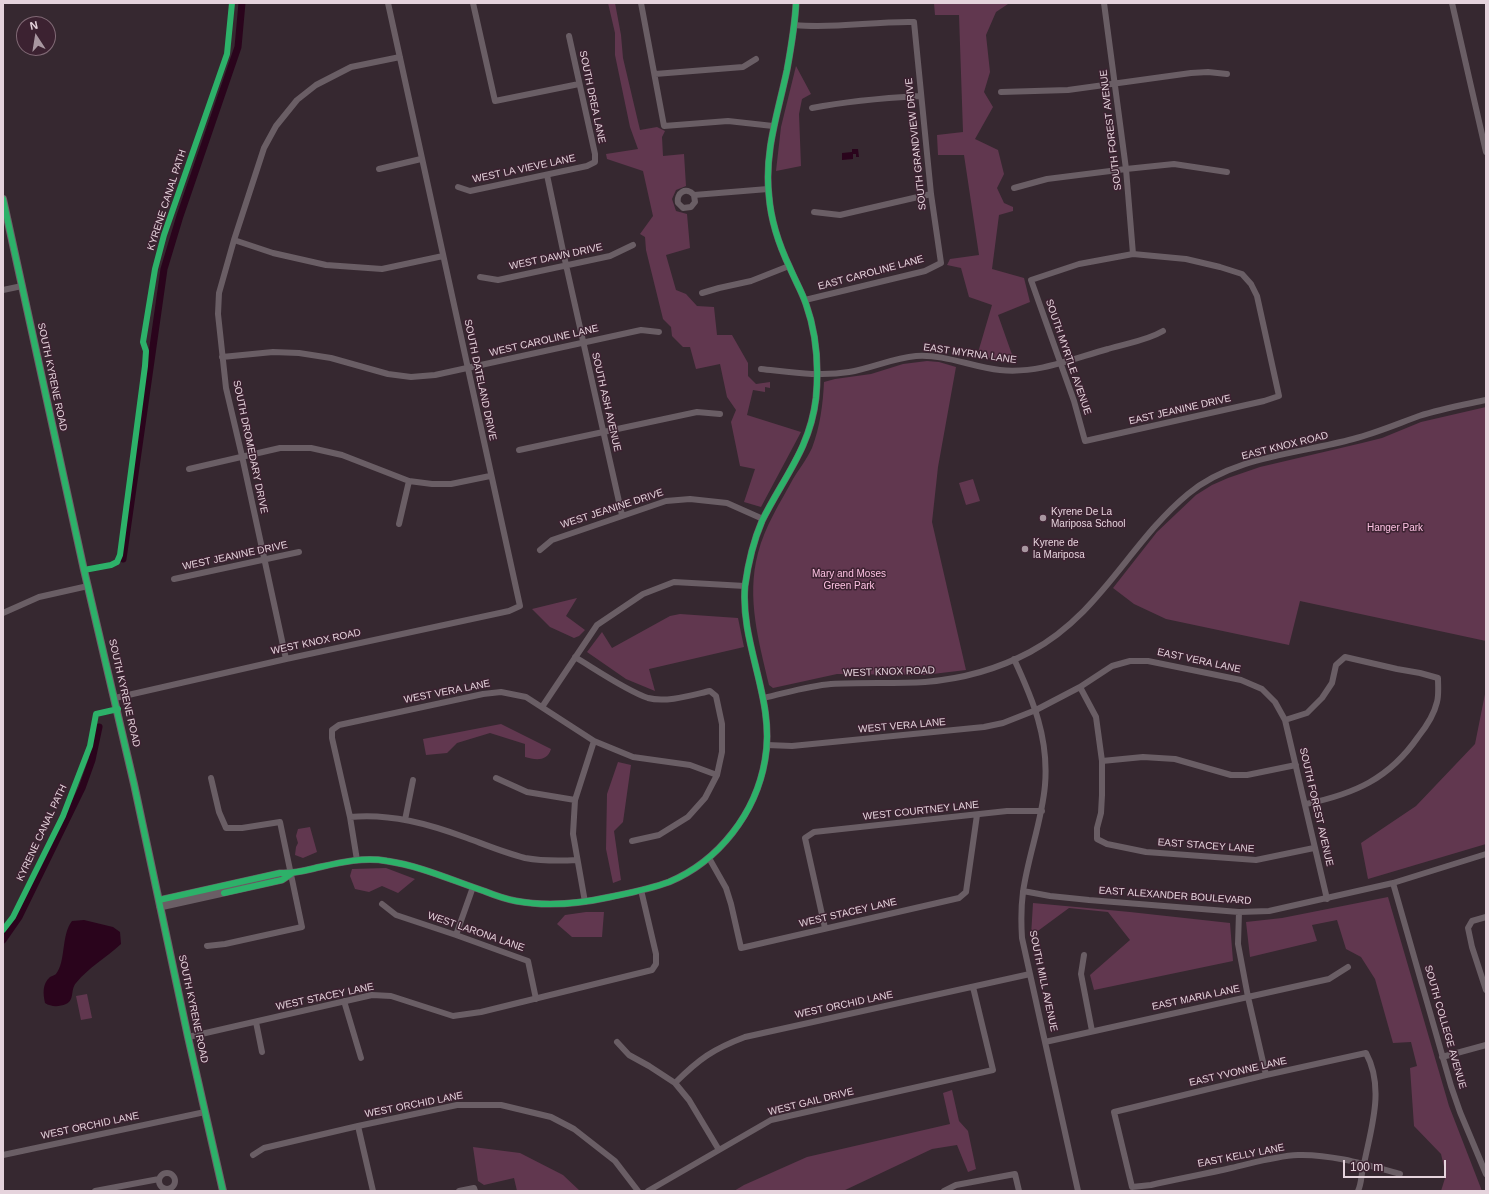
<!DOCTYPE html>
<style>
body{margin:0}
#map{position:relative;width:1489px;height:1194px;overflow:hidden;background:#362830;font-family:Helvetica,sans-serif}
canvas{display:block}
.frame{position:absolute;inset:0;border:4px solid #e5d3dc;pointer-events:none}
.north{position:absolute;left:16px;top:16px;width:40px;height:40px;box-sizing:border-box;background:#3c2231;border:1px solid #806975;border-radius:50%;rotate:348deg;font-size:11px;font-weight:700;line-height:16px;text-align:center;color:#e5d3dc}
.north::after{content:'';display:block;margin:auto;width:14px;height:18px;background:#a897a0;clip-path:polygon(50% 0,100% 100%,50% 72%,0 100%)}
.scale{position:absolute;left:1343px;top:1160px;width:103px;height:18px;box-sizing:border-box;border:2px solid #e5d3dc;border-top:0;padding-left:5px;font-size:12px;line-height:14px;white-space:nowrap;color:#e5d3dc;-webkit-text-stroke:3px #3c2231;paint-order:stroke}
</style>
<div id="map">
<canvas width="1489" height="1194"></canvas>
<div class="frame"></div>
<div class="north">N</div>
<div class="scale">100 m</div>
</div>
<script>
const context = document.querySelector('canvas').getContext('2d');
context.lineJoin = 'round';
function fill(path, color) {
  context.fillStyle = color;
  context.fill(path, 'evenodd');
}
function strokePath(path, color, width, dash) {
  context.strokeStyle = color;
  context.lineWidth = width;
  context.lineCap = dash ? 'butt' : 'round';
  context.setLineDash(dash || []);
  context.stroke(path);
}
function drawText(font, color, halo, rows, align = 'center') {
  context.font = font + ' Helvetica,sans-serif';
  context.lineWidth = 3;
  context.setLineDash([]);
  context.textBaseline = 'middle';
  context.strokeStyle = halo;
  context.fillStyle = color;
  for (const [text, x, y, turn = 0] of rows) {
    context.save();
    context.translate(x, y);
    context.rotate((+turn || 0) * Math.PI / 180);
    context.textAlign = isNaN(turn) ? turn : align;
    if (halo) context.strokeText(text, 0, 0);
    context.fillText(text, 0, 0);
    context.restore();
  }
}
fill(new Path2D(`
 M 608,3 L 615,3 L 621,35 L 623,58 L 640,130 L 657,127 L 665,131 L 662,137 L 663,156 L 684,154 L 686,186 L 676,190 L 672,199 L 676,211 L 687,214 L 690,248 L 666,255 L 676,290 L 686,294 L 697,306 L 714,307 L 717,335 L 732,335 L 748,363 L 748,376 L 756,384 L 770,382 L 770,388 L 765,387 L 765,392 L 753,390 L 747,415 L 801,432 L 761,507 L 744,502 L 755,469 L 740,466 L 731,422 L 736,410 L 727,397 L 720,364 L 696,369 L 690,347 L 683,347 L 672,336 L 671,327 L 663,319 L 646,250 L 645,237 L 640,234 L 653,216 L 643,171 L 607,159 L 606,154 L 638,149 L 630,127 L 615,55 L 615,33 Z
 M 934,3 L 1008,4 L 996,12 L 986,35 L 990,72 L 984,92 L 993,107 L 975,139 L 998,150 L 1004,174 L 997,188 L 1004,203 L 1013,207 L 1013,211 L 999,215 L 992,269 L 1024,278 L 1030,302 L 998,315 L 1015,363 L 977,356 L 992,305 L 969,297 L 961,268 L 947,265 L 950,259 L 979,255 L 964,155 L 938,155 L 937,135 L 963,132 L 959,15 L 935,15 Z
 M 796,66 L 811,94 L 802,99 L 799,114 L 801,166 L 776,171 L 781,127 Z
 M 927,361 L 939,362 L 956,367 L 938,467 L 932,522 L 966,670 L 924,675 L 837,674 L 773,688 L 769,685 C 759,642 746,598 758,553 C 765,526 780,503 793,479 C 799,469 807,459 812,448 C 820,427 823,404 824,382 L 835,379 L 871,374 L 903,364 Z
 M 1486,407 L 1486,641 L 1300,601 L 1289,645 L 1166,619 L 1134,604 L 1113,588 L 1157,532 L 1196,495 L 1212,485 L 1228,478 L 1260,467 L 1362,443 L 1382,438 L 1421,422 Z
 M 973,479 L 980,501 L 966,505 L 959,483 Z
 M 577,598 L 566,616 L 585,630 L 579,636 L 574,638 L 550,627 L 532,609 Z
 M 680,614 L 738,618 L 744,647 L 649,669 L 655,691 L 626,679 L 587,652 L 602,632 L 612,648 L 670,616 Z
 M 1486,689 L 1486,844 L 1368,879 L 1361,843 L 1416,806 L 1475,744 Z
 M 501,724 L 551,749 C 547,762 535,760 525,757 L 525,744 L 490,733 L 457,743 L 447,753 L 426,755 L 423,739 Z
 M 618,762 L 631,765 L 623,822 L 614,831 L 621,880 L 613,883 L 606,849 L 607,794 Z
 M 310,827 L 317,852 L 303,858 L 295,855 L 296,847 L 298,843 L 296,836 L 298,829 Z
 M 386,868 L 415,879 L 398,893 L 382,886 L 369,892 L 355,889 L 350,876 L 352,869 Z
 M 1388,897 L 1449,1106 L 1482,1191 L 1441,1191 L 1446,1175 L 1441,1154 L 1414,1126 L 1410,1068 L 1417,1066 L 1411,1042 L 1393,1043 L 1375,979 L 1361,957 L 1346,949 L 1337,920 L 1312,925 L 1317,941 L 1250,957 L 1246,922 L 1282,918 Z
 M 1033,903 L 1130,912 L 1230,923 L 1233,961 L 1094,990 L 1090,975 L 1130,940 L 1108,912 L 1069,908 L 1031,936 Z
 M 586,912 L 604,912 L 602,937 L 572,937 L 557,924 L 565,915 Z
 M 87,994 L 92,1018 L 81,1020 L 76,996 Z
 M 952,1090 L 959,1121 L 968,1131 L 976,1169 L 968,1172 L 957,1145 L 932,1149 L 843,1191 L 734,1191 L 744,1185 L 807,1157 L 950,1124 L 943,1093 Z
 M 473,1147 L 520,1153 L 563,1175 L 580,1191 L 517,1191 L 514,1178 L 484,1185 L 478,1181 Z`), '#61374f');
fill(new Path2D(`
 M 852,149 L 858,149 L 859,157 L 856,157 L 856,154 L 853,154 L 853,159 L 842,160 L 842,153 L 852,152 Z
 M 84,920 L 113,927 L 120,932 L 121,944 C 106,958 89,967 76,983 C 70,990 75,1000 66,1004 C 59,1007 51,1007 45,1003 C 43,994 42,984 50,977 C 52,976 55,975 56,974 C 66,962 61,935 72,921 Z`), '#2a041c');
strokePath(new Path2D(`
 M 123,559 L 164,269 L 180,216 L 238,47 L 242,3
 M 3,940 L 19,917 L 82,788 L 92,760 L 99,727`), '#2a041c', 7);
strokePath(new Path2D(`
 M 473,3 L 495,101 L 579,84
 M 641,3 L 664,126 L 728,121 L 773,126
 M 1104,3 L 1126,169 L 1133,254
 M 1452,3 L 1486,152
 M 795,25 C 834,29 874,21 914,22 L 931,194 L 941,263 L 925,271 L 805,300
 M 655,74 L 743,67 L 756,59
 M 1001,92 L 1068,90 L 1191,73 L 1208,72 L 1227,74
 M 812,108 C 848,101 884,98 920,96
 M 379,169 L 421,159
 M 547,175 L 566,265 L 622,515
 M 458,187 L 470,191 L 587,166 L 595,162 L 595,154 L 569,36
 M 1014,188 L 1047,179 L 1126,169 L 1174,164 L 1227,172
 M 694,195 L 695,202 L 691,207 L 683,208 L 678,203 C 676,193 686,186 694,195 L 768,189
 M 814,212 L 840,215 L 931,194
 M 234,240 L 273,253 L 326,265 L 382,269 L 443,256
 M 1133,254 L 1186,259 L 1220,267 L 1242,274 L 1251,284 L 1257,296 L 1279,396 L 1264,401 L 1085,441 L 1074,401 L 1031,280 L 1079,264 Z
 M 480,277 L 498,280 L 610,256 L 633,245
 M 3,290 L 22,286
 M 702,293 L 719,288 L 751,281 L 789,266
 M 222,357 L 273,352 L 299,353 L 331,358 L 388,374 L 411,377 L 435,375 L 641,330 L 659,332
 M 761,369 C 790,372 820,377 849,372 C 872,368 893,358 916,356 C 945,354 972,367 1000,370 C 1038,374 1072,359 1108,349 C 1127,343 1146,341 1163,331
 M 519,450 L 697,412 L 720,414
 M 189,469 L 280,448 L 311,448 L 342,455 L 409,481 L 432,484 L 451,484 L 490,476
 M 399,524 L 409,481
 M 540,550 L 552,540 L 666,501 L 690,499 L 727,503 L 763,519
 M 174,579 L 299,552
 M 3,613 L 39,597 L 88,586
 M 575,657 C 595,669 627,691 648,698 C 666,703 692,695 710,691 L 716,696 L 722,724 L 722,752 L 717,775 L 705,798 L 688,817 L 659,835 L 632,841
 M 286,659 L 242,456 L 226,388 L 218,314 L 219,293 L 234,240 L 264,148 L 276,126 L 297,100 L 316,85 L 351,67 L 400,57
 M 1014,659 C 1033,700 1049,738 1045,785 C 1042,821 1028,856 1023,892 C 1021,907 1021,922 1022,938 L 1078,1191
 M 1080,687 L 1096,717 L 1102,761 L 1102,795 L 1101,813 L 1097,828 L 1097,839 L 1107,844 L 1146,852 L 1256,860 L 1314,848
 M 115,698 L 286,659 L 509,611 L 520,606 L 388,3
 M 763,698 C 786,693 808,686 831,684 C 862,682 894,684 925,682 C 961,679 998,669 1030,652 C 1101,614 1129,543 1188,494 C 1234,456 1298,454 1353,439 C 1376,433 1397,424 1419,416 C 1441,409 1463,405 1486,400
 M 542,707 L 597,625 L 643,594 L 674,582 L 745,586
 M 1285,720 L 1307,713 L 1322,698 L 1332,683 L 1336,665 L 1345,657 L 1397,669 L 1420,673 L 1438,678 C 1438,686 1439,695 1437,702 C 1434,715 1426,727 1418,737 C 1389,779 1354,794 1306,804
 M 767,745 L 792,746 L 984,727 L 1003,723 L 1036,710 L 1080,687 L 1112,666 L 1130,661 L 1148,661 L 1241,680 L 1262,689 L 1275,702 L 1285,720 L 1327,899
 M 1102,761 L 1143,757 L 1175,759 L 1231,775 L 1247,775 L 1296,765
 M 496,778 L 527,792 L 575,800
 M 350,817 C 390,813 429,824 467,838 C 486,845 505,853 525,858 C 542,861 559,861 577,860
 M 405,820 L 413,780
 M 709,858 L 726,888 L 731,904 L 741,948 L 959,898 L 966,892 L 977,815
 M 357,860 L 350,817 L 332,738 L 332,730 L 339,725 L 483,694 L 501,692 L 526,697 L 594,741 L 633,757 L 690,765 L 717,775
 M 1393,883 L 1451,1086 L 1460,1112 L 1486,1174
 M 1023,891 L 1050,896 L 1089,900 L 1239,912 L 1269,911 L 1393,883 L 1486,854
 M 585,902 L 573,834 L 575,800 L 594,741
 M 382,904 L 396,915 L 456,935 L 528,961 L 536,999
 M 1239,912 L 1238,944 L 1248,997 L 1266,1075
 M 1486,917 L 1472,921 L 1468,928 L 1472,947 L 1486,990
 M 825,928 L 805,838 L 814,832 L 1007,811 L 1042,811
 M 456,935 L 473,887
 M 207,946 L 225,944 L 302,927 L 280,822 L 242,828 L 226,828 L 219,812 L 211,778
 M 1084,955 L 1081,974 L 1092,1031
 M 344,1001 L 361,1058
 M 256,1022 L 262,1052
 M 188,1037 L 372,995 L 391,996 L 453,1016 L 481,1012 L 652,970 L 656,964 L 656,954 L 641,890
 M 617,1042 L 629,1055 L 649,1066 L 675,1083 L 689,1100 L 719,1150
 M 1045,1042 L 1329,979 L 1348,967
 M 1442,1057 L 1486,1045
 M 675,1083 C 699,1059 713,1049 745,1037 L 1030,974
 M 358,1126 L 373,1191
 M 3,1155 L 205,1112
 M 253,1155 L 264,1148 L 358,1126 L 457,1105 L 501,1105 L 551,1117 L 574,1129 L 615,1161 L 638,1191
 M159 1181a8 8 0 1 1 16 0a8 8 0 1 1-16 0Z
 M 95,1191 L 159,1179
 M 459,1191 L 474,1188 L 475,1191
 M 648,1191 L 771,1120 L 993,1070 L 973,987
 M 944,1191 L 956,1185 L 1015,1174 L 1019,1191
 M 1358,1191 C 1362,1183 1361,1173 1364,1164 C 1371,1128 1385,1088 1366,1053 L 1266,1075 L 1114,1112 L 1132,1187 L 1151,1185 C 1177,1179 1205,1174 1231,1168 C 1253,1163 1275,1156 1298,1155 C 1332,1154 1367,1165 1400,1174`), '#6a5e65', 6);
strokePath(new Path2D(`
 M 159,900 L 280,873 C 294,874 307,870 320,867 C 342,862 364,857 387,861 C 421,866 451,880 484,891 C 494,895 505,899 516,901 C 548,907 578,904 610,897 C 629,893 650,889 669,882 C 719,861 756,813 765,760 C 776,700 740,645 745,586 C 748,564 753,542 762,521 C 783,478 810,449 816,398 C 819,366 817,335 806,304 C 802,292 795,280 790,268 C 779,245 771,222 769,196 C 764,152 778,113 787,70 C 791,48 795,26 796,3
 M 160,907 L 282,880 L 291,874`), '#6a5e65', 7);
strokePath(new Path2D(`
 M 3,199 L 84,570 L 134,784 L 188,1037 L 223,1191`), '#6d5f67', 8);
strokePath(new Path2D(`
 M 3,199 L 84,570 L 134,784 L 188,1037 L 223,1191
 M 84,570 L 111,565 L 117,562 L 120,555 L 145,366 L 146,351 L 143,342 L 155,269 L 164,235 L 227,54 L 232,3
 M 224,893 L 282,880 L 291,874
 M 159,900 L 280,873 C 294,874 307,870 320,867 C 342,862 364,857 387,861 C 421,866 451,880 484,891 C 494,895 505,899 516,901 C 548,907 578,904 610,897 C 629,893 650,889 669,882 C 719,861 756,813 765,760 C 776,700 740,645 745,586 C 748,564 753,542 762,521 C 783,478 810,449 816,398 C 819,366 817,335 806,304 C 802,292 795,280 790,268 C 779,245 771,222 769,196 C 764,152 778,113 787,70 C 791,48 795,26 796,3
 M 3,930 L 13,917 L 63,816 L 90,746 L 96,714 L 118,709`), '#2db169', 6);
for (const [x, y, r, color] of [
 [1043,518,4,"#a897a0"],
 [1025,549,4,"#a897a0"]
]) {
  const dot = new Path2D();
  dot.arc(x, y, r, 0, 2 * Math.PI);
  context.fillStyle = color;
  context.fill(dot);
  strokePath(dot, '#3c2231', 1.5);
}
drawText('10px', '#e5d3dc', '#3c2231', [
 ["SOUTH DREA LANE",592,97,78],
 ["SOUTH FOREST AVENUE",1111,130,-97],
 ["SOUTH GRANDVIEW DRIVE",916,144,-96],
 ["WEST LA VIEVE LANE",524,169,-12],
 ["KYRENE CANAL PATH",167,200,-72],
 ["WEST DAWN DRIVE",556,257,-12],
 ["EAST CAROLINE LANE",871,273,-15],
 ["WEST CAROLINE LANE",544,341,-13],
 ["EAST MYRNA LANE",970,354,8],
 ["SOUTH MYRTLE AVENUE",1068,357,71],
 ["SOUTH KYRENE ROAD",52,377,78],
 ["SOUTH DATELAND DRIVE",480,380,78],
 ["SOUTH ASH AVENUE",606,402,77],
 ["EAST JEANINE DRIVE",1180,410,-13],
 ["EAST KNOX ROAD",1285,446,-14],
 ["SOUTH DROMEDARY DRIVE",250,447,78],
 ["WEST JEANINE DRIVE",612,509,-18],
 ["WEST JEANINE DRIVE",235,556,-12],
 ["WEST KNOX ROAD",316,642,-12],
 ["EAST VERA LANE",1199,661,12],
 ["WEST KNOX ROAD",889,672,-2],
 ["WEST VERA LANE",447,692,-11],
 ["SOUTH KYRENE ROAD",124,693,77],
 ["WEST VERA LANE",902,726,-5],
 ["SOUTH FOREST AVENUE",1316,807,77],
 ["WEST COURTNEY LANE",921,811,-6],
 ["KYRENE CANAL PATH",42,833,-65],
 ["EAST STACEY LANE",1206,846,4],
 ["EAST ALEXANDER BOULEVARD",1175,896,4],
 ["WEST STACEY LANE",848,913,-13],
 ["WEST LARONA LANE",476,932,19],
 ["SOUTH MILL AVENUE",1043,981,78],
 ["WEST STACEY LANE",325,997,-12],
 ["EAST MARIA LANE",1196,998,-12],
 ["WEST ORCHID LANE",844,1005,-12],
 ["SOUTH KYRENE ROAD",193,1009,78],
 ["SOUTH COLLEGE AVENUE",1445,1027,74],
 ["EAST YVONNE LANE",1238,1072,-13],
 ["WEST GAIL DRIVE",811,1102,-14],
 ["WEST ORCHID LANE",414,1105,-11],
 ["WEST ORCHID LANE",90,1126,-12],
 ["EAST KELLY LANE",1241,1156,-11]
]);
drawText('10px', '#e5d3dc', '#3c2231', [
 ["Kyrene De La",1051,512],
 ["Mariposa School",1051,524],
 ["Kyrene de",1033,543],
 ["la Mariposa",1033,555]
], 'left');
drawText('10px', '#fdc2e2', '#3c2231', [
 ["Hanger Park",1395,528],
 ["Mary and Moses",849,574],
 ["Green Park",849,586]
]);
</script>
